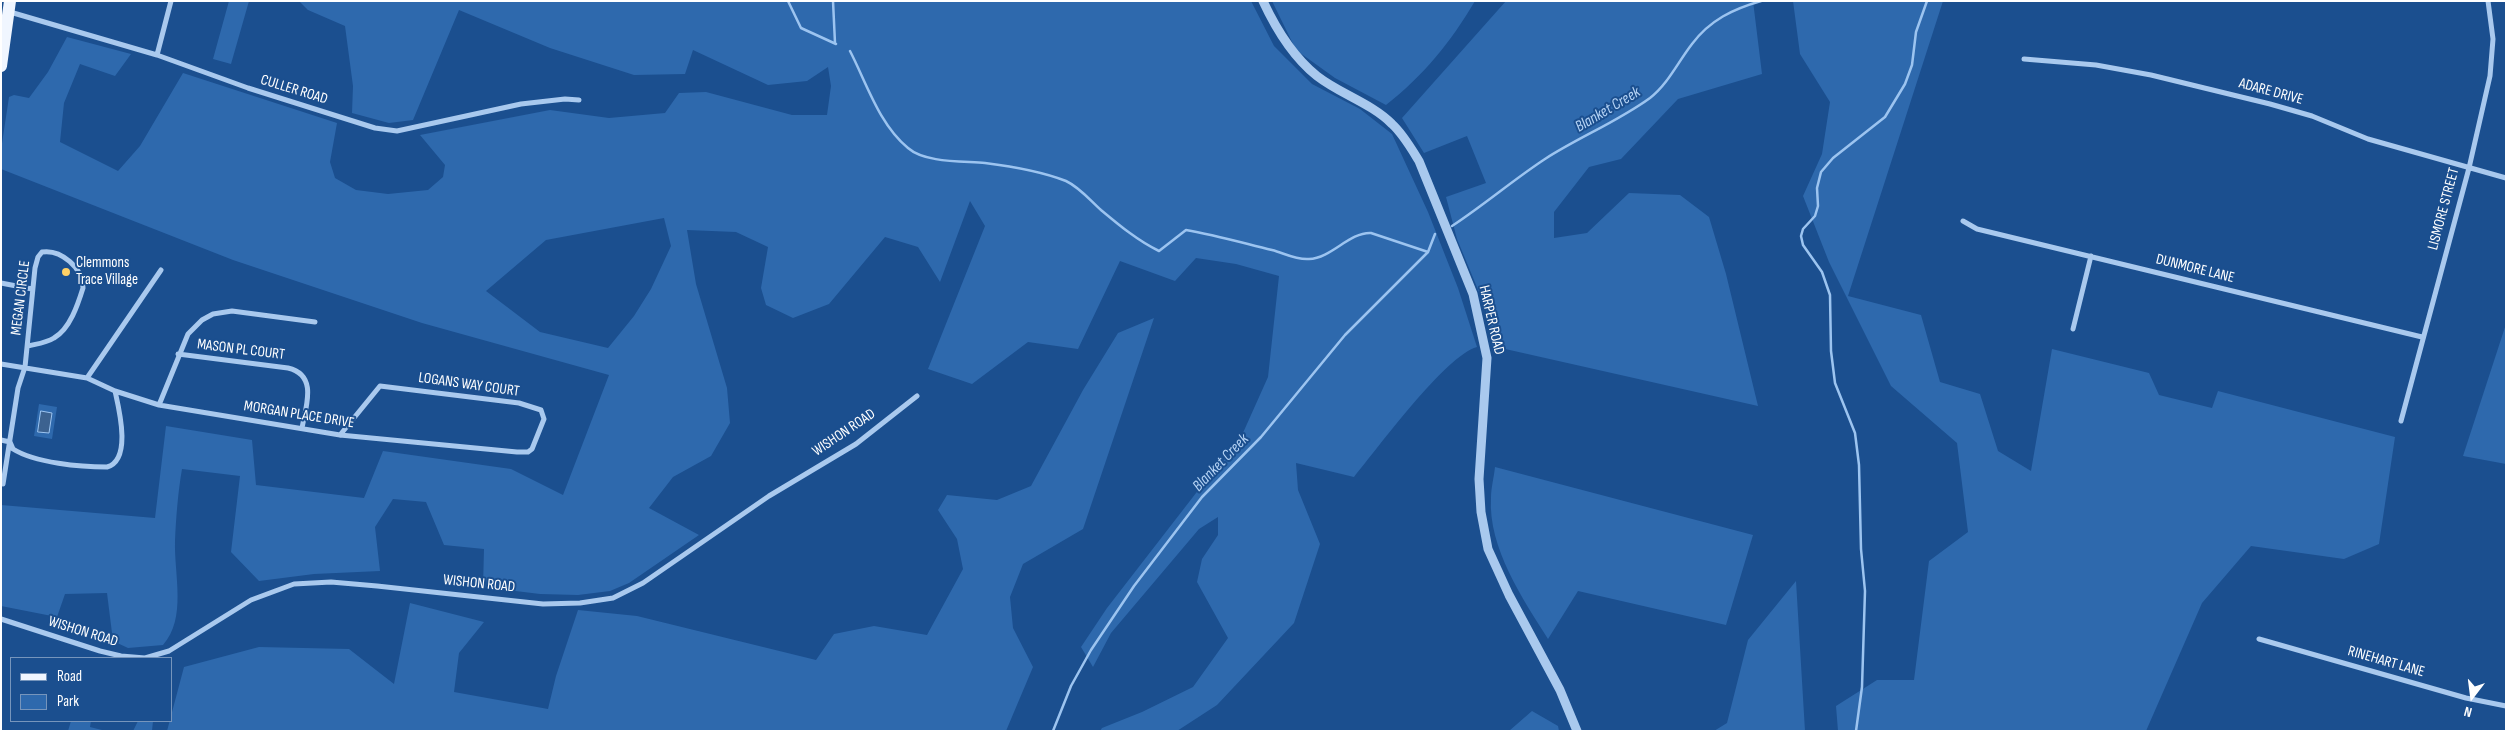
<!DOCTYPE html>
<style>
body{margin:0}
#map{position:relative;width:2507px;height:732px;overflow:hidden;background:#1b4f8f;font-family:"Sofia Sans Condensed",sans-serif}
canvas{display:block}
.frame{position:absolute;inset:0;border:2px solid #fff;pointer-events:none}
.legend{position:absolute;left:10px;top:657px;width:162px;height:65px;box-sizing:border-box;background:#1b4f8f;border:1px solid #7695bc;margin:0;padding:6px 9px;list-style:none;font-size:15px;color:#fff}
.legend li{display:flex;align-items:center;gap:10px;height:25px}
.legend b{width:25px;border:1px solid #7695bc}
.north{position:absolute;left:2447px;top:672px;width:50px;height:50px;-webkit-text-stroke:4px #1b4f8f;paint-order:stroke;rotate:195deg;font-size:14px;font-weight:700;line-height:20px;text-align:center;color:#fff}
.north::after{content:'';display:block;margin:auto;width:18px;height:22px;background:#fff;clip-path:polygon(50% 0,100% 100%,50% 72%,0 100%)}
</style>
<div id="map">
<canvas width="2507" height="732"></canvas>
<div class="frame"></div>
<ul class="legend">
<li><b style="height:6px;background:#f0f6ff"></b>Road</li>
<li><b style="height:14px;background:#2e69ad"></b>Park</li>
</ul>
<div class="north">N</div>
</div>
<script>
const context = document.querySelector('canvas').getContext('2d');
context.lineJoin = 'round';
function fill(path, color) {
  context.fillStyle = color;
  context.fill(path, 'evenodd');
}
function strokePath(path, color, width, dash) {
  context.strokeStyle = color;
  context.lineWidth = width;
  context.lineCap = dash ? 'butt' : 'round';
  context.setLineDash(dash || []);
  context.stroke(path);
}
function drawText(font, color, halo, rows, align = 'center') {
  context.font = font + ' "Sofia Sans Condensed",sans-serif';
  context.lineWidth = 4;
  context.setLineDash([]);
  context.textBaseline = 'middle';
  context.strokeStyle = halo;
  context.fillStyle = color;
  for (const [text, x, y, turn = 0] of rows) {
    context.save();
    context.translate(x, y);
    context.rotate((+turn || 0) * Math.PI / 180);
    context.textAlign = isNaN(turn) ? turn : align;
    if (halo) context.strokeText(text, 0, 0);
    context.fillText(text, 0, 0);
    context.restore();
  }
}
fill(new Path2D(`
 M 229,1 L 249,1 L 231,64 L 213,59 Z
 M 299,1 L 1251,1 L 1274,46 L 1312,84 L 1360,109 L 1392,134 L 1428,212 L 1458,288 L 1477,347 C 1445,356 1378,448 1354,477 L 1296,463 L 1298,490 L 1320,544 L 1294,623 L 1217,705 L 1177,731 L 1100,731 L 1102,728 L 1142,712 L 1193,687 L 1228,638 L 1197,582 L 1202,559 L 1218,535 L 1218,517 L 1199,529 L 1111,633 L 1093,667 L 1081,647 L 1107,608 L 1203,484 L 1238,444 L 1268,377 L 1279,276 L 1236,264 L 1196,258 L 1175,281 L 1120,261 L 1078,349 L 1028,342 L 972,384 L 928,369 L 985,226 L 970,201 L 940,282 L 918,247 L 885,237 L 829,304 L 793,318 L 766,305 L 761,288 L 768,247 L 736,232 L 687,230 L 696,284 L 727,388 L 730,423 L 711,456 L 673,477 L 649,508 L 699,535 L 629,583 L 610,591 L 578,595 L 540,594 L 483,587 L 484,549 L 444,545 L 426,502 L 393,499 L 375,527 L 380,571 L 314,574 L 259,581 L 231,552 L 240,476 L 182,469 C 178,492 176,518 175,541 C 174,575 187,618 163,645 L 128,648 L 113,641 L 107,593 L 65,594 L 57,617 L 1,606 L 1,505 L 155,518 L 166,426 L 252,440 L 256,485 L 364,498 L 383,451 L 511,469 L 563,495 L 609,375 L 422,323 L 233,260 L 1,169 L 1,150 L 9,97 L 14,95 L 29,98 L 48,72 L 67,37 L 131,54 L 115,76 L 80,64 L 64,103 L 60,142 L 118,171 L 140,146 L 183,73 L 337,123 L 330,162 L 335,178 L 356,190 L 388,194 L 428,190 L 443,177 L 445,165 L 420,135 L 550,110 L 609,118 L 665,113 L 679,93 L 706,92 L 792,115 L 827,115 L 831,86 L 828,67 L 807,81 L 768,85 L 693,50 L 685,74 L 634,75 L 550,48 L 459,10 L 413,120 L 389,123 L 352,113 L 353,86 L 345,26 L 308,10 ZM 664,218 L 671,246 L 651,289 L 634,316 L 608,348 L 540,332 L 486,291 L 546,240 Z
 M 1272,1 L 1475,1 C 1451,42 1423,76 1386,105 L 1335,78 L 1296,50 Z
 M 1506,1 L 1753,1 L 1762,74 L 1678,99 L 1621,159 L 1589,167 L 1554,212 L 1554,238 L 1587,233 L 1629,193 L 1680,195 L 1709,217 L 1726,274 L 1758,406 L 1492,346 L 1486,309 L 1457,239 L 1446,197 L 1486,183 L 1467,136 L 1424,153 L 1402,118 Z
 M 1793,1 L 1943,1 L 1848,296 L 1921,315 L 1940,382 L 1980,394 L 1998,451 L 2031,471 L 2052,349 L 2149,373 L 2159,395 L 2212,408 L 2218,391 L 2395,437 L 2379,544 L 2344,559 L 2251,546 L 2202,603 L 2146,731 L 1838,731 L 1836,706 L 1877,680 L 1914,680 L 1929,561 L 1968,532 L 1957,443 L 1891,386 L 1829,262 L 1803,196 L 1822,154 L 1830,102 L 1800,54 Z
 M 1154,318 L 1083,529 L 1023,564 L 1010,597 L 1013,628 L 1033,667 L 1006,731 L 167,731 L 184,667 L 259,647 L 349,649 L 394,684 L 410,603 L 484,622 L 459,653 L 454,692 L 548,709 L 556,676 L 578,610 L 637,616 L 816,660 L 834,634 L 874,626 L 927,635 L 963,569 L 957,539 L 938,510 L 947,495 L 997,500 L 1031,486 L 1083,390 L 1118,333 Z
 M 2506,324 L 2506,464 L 2463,456 Z
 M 39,404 L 57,407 L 52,439 L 34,436 Z
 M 1495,467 L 1753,535 L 1726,625 L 1578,591 L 1548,639 C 1523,599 1488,548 1491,498 C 1491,488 1494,477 1495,467 Z
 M 1796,581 L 1805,731 L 1714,731 L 1727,723 L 1748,640 Z
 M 1532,711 L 1558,726 L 1559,731 L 1509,731 Z
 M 71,721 L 91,721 L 90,727 L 106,731 L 68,731 Z
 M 138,721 L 153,721 L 152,731 L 133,731 Z`), '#2e69ad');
const water = new Path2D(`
 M 41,411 L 52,413 L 49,433 L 38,432 Z`);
fill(water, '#3c6290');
strokePath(water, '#9cc4f0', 1);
strokePath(new Path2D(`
 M 788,1 L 801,28 L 836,44
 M 833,1 L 835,43
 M 850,51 C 867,84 879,124 908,148 C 925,163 963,161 985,163 C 1009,166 1043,172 1066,181 C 1079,187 1090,200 1101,210 C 1119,225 1138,241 1159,251 L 1186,230 C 1215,235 1243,243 1272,250 C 1284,253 1295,260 1309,259 C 1332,258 1349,232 1371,233 L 1428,252
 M 1452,226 C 1484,205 1513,180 1545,159 C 1579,137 1617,122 1650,98 C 1668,84 1678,62 1692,44 C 1710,20 1733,9 1761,1
 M 1053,731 L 1071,686 L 1091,650 L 1134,586 L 1202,497 L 1261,437 L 1345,335 L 1428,252 L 1435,234
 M 1856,731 L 1862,687 L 1865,591 L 1861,549 L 1859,465 L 1855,433 L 1835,383 L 1831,351 L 1830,295 L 1822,272 L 1803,245 L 1801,236 L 1803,229 L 1815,216 L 1818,206 L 1817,188 L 1821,172 L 1833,158 L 1885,117 L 1905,84 L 1912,65 L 1916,32 L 1927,1`), '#9cc4f0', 2.5);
strokePath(new Path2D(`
 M 10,12 L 157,55 L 248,88 L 375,128 L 397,131 L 521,104 L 565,99 L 579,100
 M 157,55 L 171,1
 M 2024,59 L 2096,65 L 2151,75 L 2270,104 L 2312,116 L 2368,139 L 2506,178
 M 1963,221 L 1977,229 L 2422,337
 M 1,283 L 32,289
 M 2073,329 L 2091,256
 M 178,354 L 288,368 C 318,375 306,406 302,428
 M 1,364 L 87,378 L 115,391 C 119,409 132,460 107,467 C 81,467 35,463 13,449 L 10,442 L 1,440
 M 87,378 L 161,270
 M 115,391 L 159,405 L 340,435 L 517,452 L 528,452 L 532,449 L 544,419 L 541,410 L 519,403 L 380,386 L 340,435
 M 159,405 L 188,334 L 202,320 L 213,314 L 232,311 L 315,322
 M 2401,421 L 2469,168 L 2490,76 L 2493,39 L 2488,1
 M 3,484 L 18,388 L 25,367 L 35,268 L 38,257 L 42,252 C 61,249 83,268 83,288 C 78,304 70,329 54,338 C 46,343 36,344 28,346
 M 1,619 L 100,651 L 121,656 L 145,658 L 169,651 L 251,600 L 294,584 L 331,582 L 377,586 L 543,604 L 580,603 L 613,598 L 643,583 L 769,496 L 856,444 L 917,396
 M 2259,639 L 2466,698 L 2506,706`), '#a9c9ee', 5);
strokePath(new Path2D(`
 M 1263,1 C 1276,29 1292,56 1317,76 C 1340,94 1371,103 1392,124 C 1403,134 1411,148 1419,161 L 1473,294 L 1487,358 L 1479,479 L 1481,512 L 1488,549 L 1509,595 L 1560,690 L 1577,731`), '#a9c9ee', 9);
strokePath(new Path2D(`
 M 1,66 L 10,1`), '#f0f6ff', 12);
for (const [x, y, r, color] of [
 [66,272,5,"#ffd166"]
]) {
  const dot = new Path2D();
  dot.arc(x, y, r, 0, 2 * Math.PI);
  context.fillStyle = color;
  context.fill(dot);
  strokePath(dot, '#1b4f8f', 2);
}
drawText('15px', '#fff', '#1b4f8f', [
 ["CULLER ROAD",294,90,17],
 ["ADARE DRIVE",2271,92,15],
 ["LISMORE STREET",2444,209,-75],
 ["DUNMORE LANE",2195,269,14],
 ["MEGAN CIRCLE",21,298,-83],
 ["HARPER ROAD",1491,320,77],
 ["MASON PL COURT",241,350,7],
 ["LOGANS WAY COURT",469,385,8],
 ["MORGAN PLACE DRIVE",299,415,9],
 ["WISHON ROAD",844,433,-34],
 ["WISHON ROAD",479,584,6],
 ["WISHON ROAD",83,632,17],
 ["RINEHART LANE",2386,662,16]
]);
drawText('15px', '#fff', '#1b4f8f', [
 ["Clemmons",76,263],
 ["Trace Village",76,280]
], 'left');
drawText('italic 16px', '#b5d3f5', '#1b4f8f', [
 ["Blanket Creek",1608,110,-31],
 ["Blanket Creek",1221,463,-46]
]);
</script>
